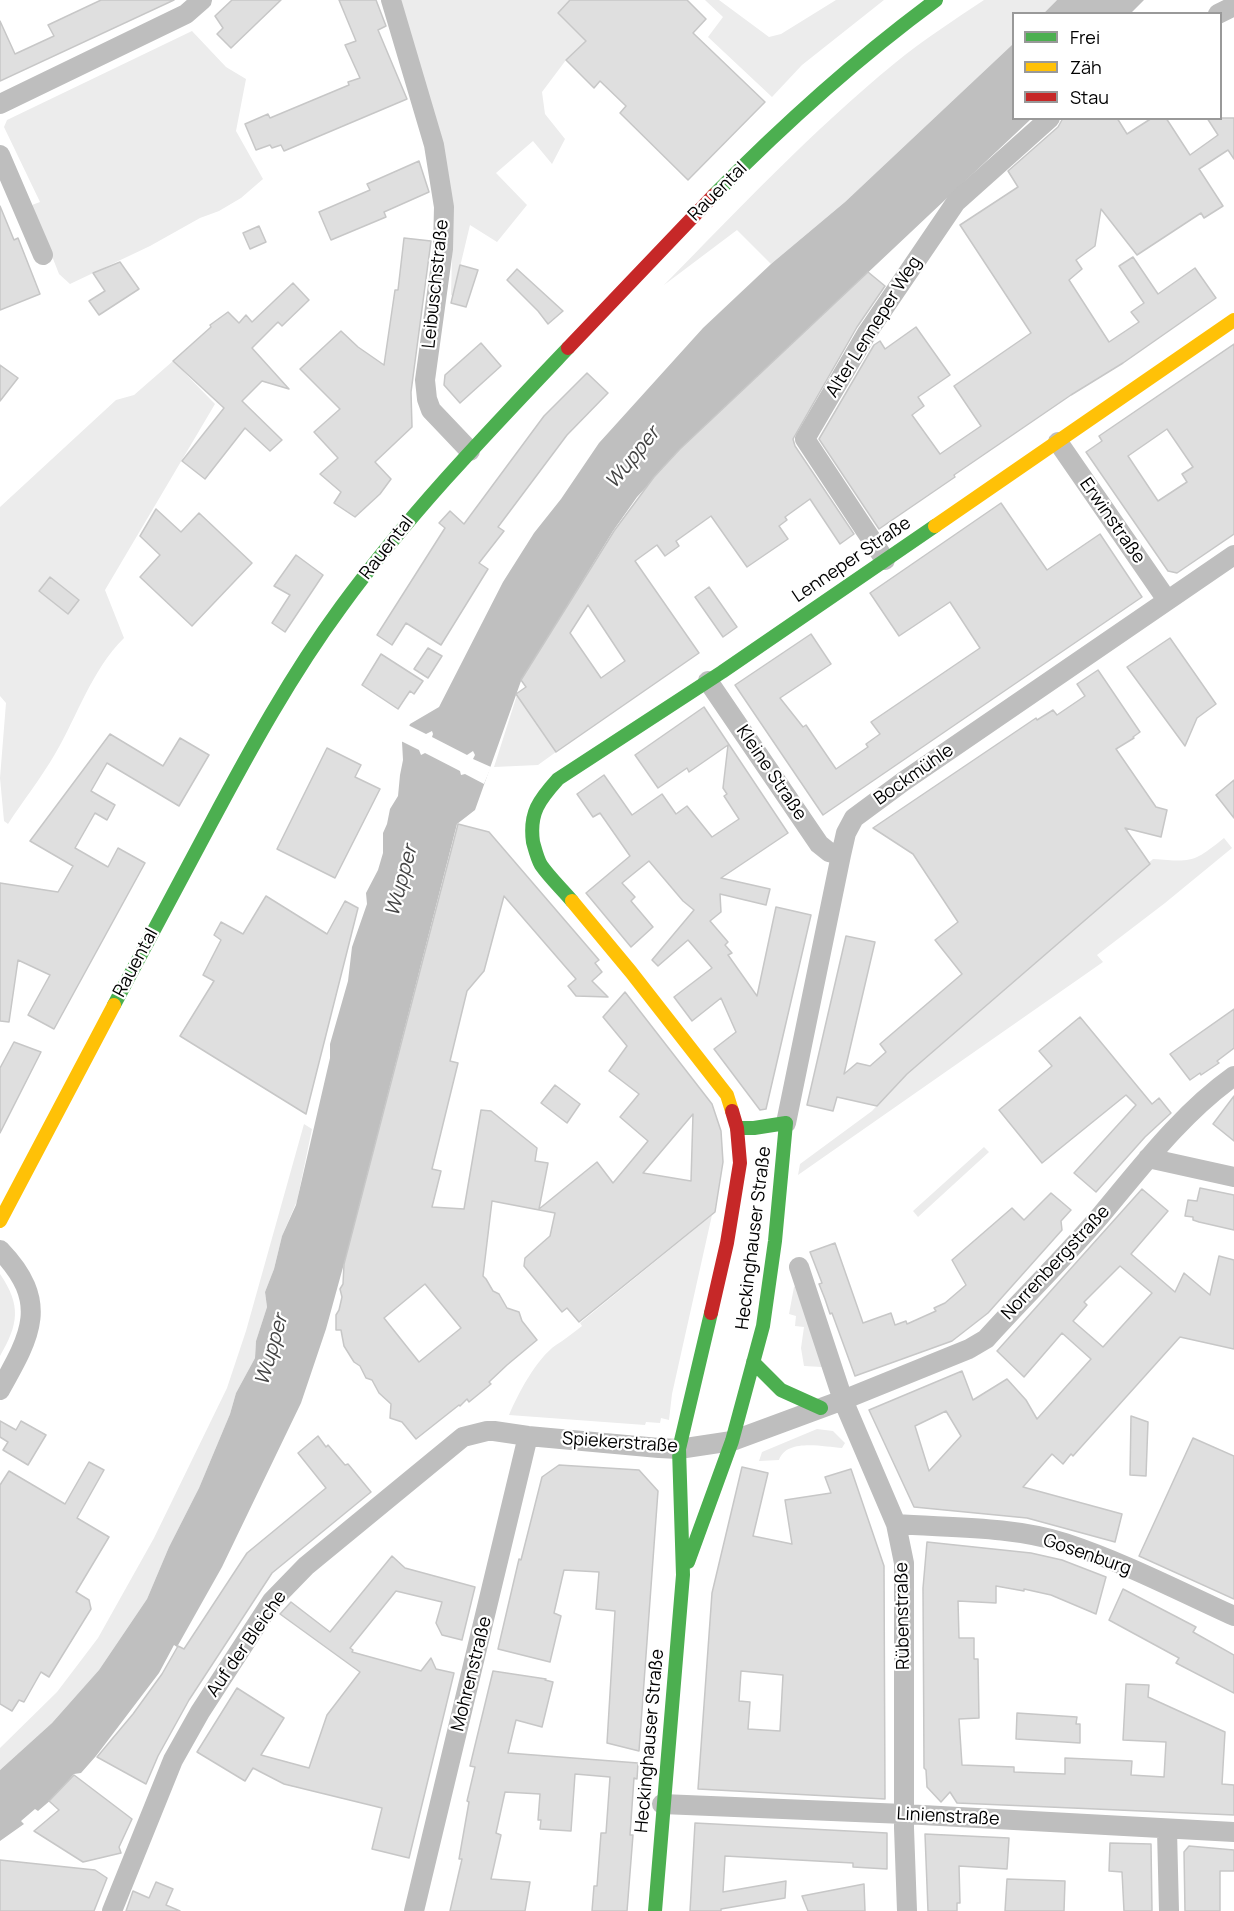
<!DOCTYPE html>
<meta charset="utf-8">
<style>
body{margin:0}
#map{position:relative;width:1234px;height:1911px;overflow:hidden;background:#fff;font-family:Manrope,sans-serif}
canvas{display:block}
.legend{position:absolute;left:1012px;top:12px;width:210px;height:108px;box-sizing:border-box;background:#fff;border:2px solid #999;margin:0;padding:8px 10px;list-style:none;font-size:18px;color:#000}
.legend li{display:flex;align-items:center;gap:12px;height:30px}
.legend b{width:30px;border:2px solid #999}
</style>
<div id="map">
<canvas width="1234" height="1911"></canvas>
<ul class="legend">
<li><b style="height:8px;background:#4caf50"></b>Frei</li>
<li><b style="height:8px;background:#ffc107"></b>Zäh</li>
<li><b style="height:8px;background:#c62828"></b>Stau</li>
</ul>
</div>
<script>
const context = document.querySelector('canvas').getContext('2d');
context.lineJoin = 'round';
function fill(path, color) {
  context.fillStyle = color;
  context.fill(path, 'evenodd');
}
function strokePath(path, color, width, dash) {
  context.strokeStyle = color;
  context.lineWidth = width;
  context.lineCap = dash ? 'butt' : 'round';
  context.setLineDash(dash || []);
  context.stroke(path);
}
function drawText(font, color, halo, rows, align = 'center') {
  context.font = font + ' Manrope,sans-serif';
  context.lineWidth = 4.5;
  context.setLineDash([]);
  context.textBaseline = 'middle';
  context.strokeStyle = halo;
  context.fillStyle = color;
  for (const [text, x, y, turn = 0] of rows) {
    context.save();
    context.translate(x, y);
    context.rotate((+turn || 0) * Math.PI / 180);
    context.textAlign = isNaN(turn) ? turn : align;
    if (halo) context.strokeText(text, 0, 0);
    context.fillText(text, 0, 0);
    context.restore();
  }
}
fill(new Path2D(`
 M 401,0 L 570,0 L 558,13 L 586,41 L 566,60 L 542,92 L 545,114 L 565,139 L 552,164 L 533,141 L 496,173 L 527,205 L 497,242 L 470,225 L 453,296 L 451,295 L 453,221 Z
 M 705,0 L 719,0 L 769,37 L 781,34 L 836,0 L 884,0 L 802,65 L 772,97 L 708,37 L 723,17 Z
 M 984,0 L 1057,0 L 1044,13 L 1014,14 L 1013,44 L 845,202 L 771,264 L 737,230 L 664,285 C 739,209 812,131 895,63 C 923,40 954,20 984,0 Z
 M 192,31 L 226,67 L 246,79 L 236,131 L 263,179 L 241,198 L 219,211 L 200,218 L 150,246 L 70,284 L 59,274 L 32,205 L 40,202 L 4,127 L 7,120 Z
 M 173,361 L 215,404 L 105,590 L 124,638 C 91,671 78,715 55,754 C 41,778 23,801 8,824 L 4,821 L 0,778 L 6,703 L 0,696 L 0,507 L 116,400 L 134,395 Z
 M 517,695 L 556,752 L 538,765 L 494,767 Z
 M 1224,838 L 1232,848 L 1165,903 L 1097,955 L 1103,962 L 798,1175 L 800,1164 L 872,1111 L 907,1074 L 1153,859 C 1192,862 1193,863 1224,838 Z
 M 304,1124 L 312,1129 L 297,1201 L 282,1236 L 274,1269 L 265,1292 L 267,1307 L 256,1341 L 255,1358 L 236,1393 L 230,1414 L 199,1488 L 169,1547 L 147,1599 L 99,1670 L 52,1723 L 0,1770 L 0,1748 L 57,1692 L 98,1638 L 154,1538 L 227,1388 L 246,1331 Z
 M 984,1147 L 989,1152 L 918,1217 L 913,1211 Z
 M 712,1215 L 672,1394 L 669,1420 L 661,1418 L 660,1423 L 646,1422 L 645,1425 L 509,1415 C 518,1394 536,1359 556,1345 C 564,1340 573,1333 582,1326 L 580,1323 Z
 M 0,1274 C 22,1306 18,1325 0,1356 Z
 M 797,1285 L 822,1367 L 804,1366 L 801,1348 L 804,1327 L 795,1326 L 796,1316 L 789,1314 L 794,1287 Z
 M 817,1429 L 833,1431 L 845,1443 L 842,1448 C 823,1447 787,1438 779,1460 L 759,1461 L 762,1452 Z`), '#ececec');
fill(new Path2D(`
 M 1057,0 L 1144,0 L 1131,13 L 1044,13 Z
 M 1013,44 L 1014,118 L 1031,119 L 688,442 L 637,497 L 613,531 L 521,681 L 475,810 L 457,824 L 348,1249 L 326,1329 L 301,1403 L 222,1567 L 177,1647 L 174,1645 L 159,1673 L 96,1756 L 81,1773 L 74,1774 L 52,1799 L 38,1811 L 35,1809 L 21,1821 L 24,1824 L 0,1841 L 0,1770 L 52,1723 L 99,1670 L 147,1599 L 169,1547 L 199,1488 L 230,1414 L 236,1393 L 255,1358 L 256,1341 L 267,1307 L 265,1292 L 274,1269 L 282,1236 L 296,1205 L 330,1058 L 330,1044 L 348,981 L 352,947 L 367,904 L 366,893 L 378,870 L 383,853 L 383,833 L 387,824 L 390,809 L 398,796 L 400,775 L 403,760 L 402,742 L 410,724 L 439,707 L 503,582 L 534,533 L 561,499 L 599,443 L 703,328 L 771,264 L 845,202 Z`), '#bfbfbf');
fill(new Path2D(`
 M 408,725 L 426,734 L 432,731 L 433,734 L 432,737 L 467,755 L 473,751 L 475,755 L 473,759 L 491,767 L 484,784 L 465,774 L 461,775 L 460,771 L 425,753 L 421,755 L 419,750 L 401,741 Z`), '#fff');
const building = new Path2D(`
 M 101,0 L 174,0 L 0,81 L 0,21 L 15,54 L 54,36 L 48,25 Z
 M 232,0 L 281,0 L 231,48 L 217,34 L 223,28 L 215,16 Z
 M 339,0 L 376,0 L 386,26 L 378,30 L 407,99 L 284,151 L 281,145 L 272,148 L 270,145 L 256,150 L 245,124 L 268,114 L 270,118 L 349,85 L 348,82 L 360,78 L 345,45 L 356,41 Z
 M 570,0 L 687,0 L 706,19 L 693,33 L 765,102 L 688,180 L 620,113 L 626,106 L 600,81 L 594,88 L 566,60 L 586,41 L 558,13 Z
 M 1063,118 L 1117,118 L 1127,134 L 1152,118 L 1166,118 L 1190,155 L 1218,135 L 1207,118 L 1234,118 L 1234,159 L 1228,150 L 1199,169 L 1223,206 L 1204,218 L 1201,213 L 1137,255 L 1101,209 L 1095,246 L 1076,260 L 1082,269 L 1069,280 L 1109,342 L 1139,322 L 1131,312 L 1144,303 L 1119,266 L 1133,257 L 1158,294 L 1195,268 L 1216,298 L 1123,363 L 1071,395 L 954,475 L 955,477 L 879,529 L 819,439 L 874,345 L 880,341 L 885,349 L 916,327 L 950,375 L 918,397 L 924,406 L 912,415 L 940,454 L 981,426 L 954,386 L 1031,333 L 960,225 L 1018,187 L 1008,171 L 1058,127 Z
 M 419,161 L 429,192 L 384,212 L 386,217 L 331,240 L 319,212 L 370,190 L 367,184 Z
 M 0,206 L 14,240 L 18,238 L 40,294 L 0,310 Z
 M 259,226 L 266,242 L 250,249 L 243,233 Z
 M 404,238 L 431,241 L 411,392 L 412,427 L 375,462 L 391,479 L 380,494 L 355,517 L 334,503 L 341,492 L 320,474 L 338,458 L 314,432 L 340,409 L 300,369 L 341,331 L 358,347 L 384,365 L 395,290 L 398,290 Z
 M 120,262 L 139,289 L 99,315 L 89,301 L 105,291 L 93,273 Z
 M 460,265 L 478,270 L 466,307 L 451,303 Z
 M 517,269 L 563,311 L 548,324 L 538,311 L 507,280 Z
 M 868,272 L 885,286 L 857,327 L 793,439 L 795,446 L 854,534 L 840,544 L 810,499 L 785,517 L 787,520 L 779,526 L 788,539 L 747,567 L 711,516 L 676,541 L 679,546 L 665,556 L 657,545 L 635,561 L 699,653 L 556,752 L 516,694 L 526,687 L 521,680 L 614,531 L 654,477 L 680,449 ZM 588,605 L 625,661 L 601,678 L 570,633 Z
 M 293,283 L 309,300 L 282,326 L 278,322 L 252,348 L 289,389 L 262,381 L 242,401 L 282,440 L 270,451 L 245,428 L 205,479 L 182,461 L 224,408 L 173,361 L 211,327 L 210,325 L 228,312 L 239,323 L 246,315 L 252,322 Z
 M 481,343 L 501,366 L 460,403 L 444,385 L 445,375 Z
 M 1234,344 L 1234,534 L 1177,573 L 1168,571 L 1086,452 L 1102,441 L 1099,436 ZM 1167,429 L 1193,467 L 1182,474 L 1187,482 L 1158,501 L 1128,456 Z
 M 0,365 L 18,378 L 0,401 Z
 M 587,373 L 608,393 L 567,435 L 498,527 L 504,531 L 479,563 L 488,569 L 441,645 L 406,623 L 392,645 L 377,635 L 445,528 L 439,523 L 450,511 L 464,524 L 544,416 Z
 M 1001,503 L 1047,570 L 1100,534 L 1142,597 L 823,815 L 735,685 L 811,634 L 831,664 L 780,698 L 803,727 L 806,725 L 836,769 L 868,747 L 866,744 L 880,734 L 871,722 L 980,648 L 950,602 L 899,636 L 870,593 Z
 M 156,509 L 181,532 L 199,513 L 252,563 L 192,626 L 140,577 L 160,555 L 140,536 Z
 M 296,555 L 323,575 L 285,632 L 272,623 L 290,595 L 274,586 Z
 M 50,577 L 79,600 L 68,614 L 39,591 Z
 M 709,587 L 737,627 L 723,637 L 695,597 Z
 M 1170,638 L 1216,704 L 1197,718 L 1185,746 L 1127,667 Z
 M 428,648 L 442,656 L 428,678 L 414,669 Z
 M 381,654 L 423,681 L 414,694 L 410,691 L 398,709 L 362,685 Z
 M 1098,670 L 1140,732 L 1133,737 L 1134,738 L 1116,749 L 1156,807 L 1167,810 L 1161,837 L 1125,828 L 1150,864 L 907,1074 L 877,1106 L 837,1097 L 833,1111 L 807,1105 L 846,936 L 875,942 L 844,1074 L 857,1063 L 870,1066 L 886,1052 L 880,1044 L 962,974 L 935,940 L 958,922 L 913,854 L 873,828 L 1036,718 L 1037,720 L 1053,710 L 1057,715 L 1085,696 L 1077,684 Z
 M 704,707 L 788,833 L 721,878 L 770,889 L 766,905 L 720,894 L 721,912 L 710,921 L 728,942 L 725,945 L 732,953 L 728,955 L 757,996 L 776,907 L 811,915 L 766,1109 L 760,1110 L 714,1049 L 736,1032 L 721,998 L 692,1021 L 674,997 L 712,968 L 688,940 L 658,966 L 652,960 L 694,910 L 683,901 L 649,861 L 622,883 L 635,897 L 631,901 L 653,927 L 631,947 L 586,893 L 630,856 L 600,813 L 593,817 L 577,794 L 604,775 L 632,815 L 662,794 L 676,814 L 687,806 L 712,837 L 739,819 L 724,796 L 727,794 L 723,788 L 728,745 L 689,772 L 687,768 L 658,788 L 635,755 Z
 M 110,734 L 163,766 L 180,738 L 209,755 L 179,806 L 107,763 L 91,791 L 115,805 L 107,820 L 95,813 L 75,848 L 108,867 L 118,848 L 145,863 L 54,1029 L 28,1015 L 50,975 L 18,960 L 9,1022 L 0,1021 L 0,883 L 58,892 L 73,866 L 30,841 Z
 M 327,748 L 361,765 L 355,777 L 380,789 L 335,878 L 277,849 Z
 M 1234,780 L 1234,818 L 1216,795 Z
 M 458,824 L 489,832 L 599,960 L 595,963 L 602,972 L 592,981 L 608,997 L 576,996 L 568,986 L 576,979 L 504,896 L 484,971 L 467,991 L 450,1061 L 458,1063 L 432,1169 L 441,1171 L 432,1207 L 464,1209 L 481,1110 L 491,1111 L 537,1148 L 535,1161 L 548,1163 L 539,1209 L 597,1162 L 613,1183 L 648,1141 L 620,1117 L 639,1094 L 609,1071 L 627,1046 L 603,1017 L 625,992 L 712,1104 L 721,1131 L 723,1162 L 715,1212 L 579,1322 L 567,1308 L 562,1312 L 524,1266 L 525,1258 L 550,1236 L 555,1213 L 492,1201 L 483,1276 L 486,1279 L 493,1291 L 499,1294 L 507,1308 L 519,1312 L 522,1321 L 537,1340 L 507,1365 L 489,1382 L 491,1384 L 469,1402 L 467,1399 L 460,1406 L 459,1405 L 416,1439 L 402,1422 L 390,1418 L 391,1404 L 379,1393 L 372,1380 L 366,1378 L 360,1366 L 354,1362 L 344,1346 L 341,1330 L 336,1330 L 336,1315 L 339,1310 L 342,1297 L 340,1289 L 343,1284 L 344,1264 ZM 693,1114 L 691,1181 L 643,1173 ZM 425,1284 L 461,1328 L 419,1362 L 384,1318 Z
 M 266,896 L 327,934 L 345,901 L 358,908 L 306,1114 L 180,1036 L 214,981 L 203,975 L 221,940 L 214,935 L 221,922 L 243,934 Z
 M 1234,1009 L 1234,1048 L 1217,1061 L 1219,1063 L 1201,1075 L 1200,1073 L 1190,1080 L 1170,1054 Z
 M 1080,1017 L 1152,1104 L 1159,1098 L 1171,1113 L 1145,1137 L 1096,1192 L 1074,1173 L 1136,1105 L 1126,1095 L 1042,1163 L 999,1110 L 1052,1066 L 1039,1051 Z
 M 14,1042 L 41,1052 L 0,1133 L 0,1068 Z
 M 555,1085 L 580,1104 L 567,1123 L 541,1103 Z
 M 1234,1096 L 1234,1141 L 1213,1124 Z
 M 1200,1188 L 1234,1195 L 1234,1230 L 1199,1222 L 1193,1220 L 1193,1217 L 1185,1216 L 1188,1200 L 1197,1201 Z
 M 1142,1189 L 1168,1211 L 1131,1254 L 1175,1292 L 1184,1273 L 1210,1295 L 1219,1256 L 1234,1260 L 1234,1349 L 1180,1337 L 1073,1456 L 1071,1454 L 1063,1464 L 1052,1454 L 1023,1487 L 1122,1514 L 1115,1542 L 1027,1518 L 914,1507 L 869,1410 L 962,1371 L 973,1400 L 1007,1379 L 1026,1400 L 1037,1419 L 1091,1359 L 1062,1333 L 1024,1377 L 997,1351 ZM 1120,1266 L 1152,1293 L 1103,1347 L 1073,1321 L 1087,1305 L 1084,1302 ZM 946,1411 L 961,1436 L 929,1471 L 915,1426 Z
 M 1051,1193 L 1071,1210 L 1061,1221 L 1062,1230 L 988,1313 L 952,1341 L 855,1376 L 832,1313 L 830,1314 L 825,1299 L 819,1284 L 822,1283 L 810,1252 L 835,1243 L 863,1323 L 891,1313 L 895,1325 L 906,1321 L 907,1324 L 936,1311 L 934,1308 L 945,1303 L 966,1285 L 952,1260 L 1012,1208 L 1024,1220 Z
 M 1131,1416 L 1148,1422 L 1146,1476 L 1130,1475 Z
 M 0,1421 L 16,1430 L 21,1421 L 46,1435 L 28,1465 L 3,1450 L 8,1442 L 0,1437 Z
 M 318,1436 L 326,1447 L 328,1445 L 345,1465 L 348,1464 L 371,1492 L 272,1573 L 189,1700 L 158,1756 L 146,1784 L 97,1757 L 133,1714 L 162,1674 L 178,1646 L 184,1649 L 247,1553 L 326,1488 L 298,1453 Z
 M 1193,1438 L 1234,1456 L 1234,1599 L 1139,1556 Z
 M 89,1462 L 104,1470 L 77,1518 L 109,1537 L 76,1592 L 89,1600 L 91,1609 L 49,1677 L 41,1672 L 24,1702 L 19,1700 L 12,1711 L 0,1704 L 0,1485 L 9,1471 L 65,1504 Z
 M 559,1465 L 639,1470 L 658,1491 L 639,1751 L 607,1743 L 615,1611 L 596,1609 L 599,1572 L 564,1570 L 554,1613 L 561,1616 L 550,1662 L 498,1649 L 519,1559 L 521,1560 L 542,1477 Z
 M 742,1467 L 768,1473 L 753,1536 L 792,1544 L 785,1500 L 831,1493 L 825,1477 L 851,1469 L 884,1566 L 885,1799 L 698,1789 L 712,1593 ZM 741,1671 L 783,1675 L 780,1731 L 748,1729 L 750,1702 L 739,1701 Z
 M 927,1542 L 1031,1553 L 1062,1560 L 1106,1577 L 1096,1614 L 1051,1595 L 1024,1589 L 1024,1591 L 996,1586 L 996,1603 L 958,1601 L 959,1638 L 974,1638 L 974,1659 L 978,1659 L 979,1718 L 959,1719 L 962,1765 L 1014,1767 L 1014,1772 L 1065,1774 L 1065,1758 L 1132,1761 L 1131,1775 L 1164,1777 L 1166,1742 L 1123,1740 L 1126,1684 L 1149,1685 L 1148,1697 L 1225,1732 L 1222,1784 L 1234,1785 L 1234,1815 L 957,1803 L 950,1792 L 941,1802 L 927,1787 L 926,1770 L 924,1768 L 923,1588 Z
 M 392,1556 L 405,1568 L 475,1587 L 462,1640 L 442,1635 L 436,1623 L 442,1602 L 396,1591 L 350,1648 L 353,1650 L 352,1652 L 421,1671 L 431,1658 L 436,1669 L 454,1673 L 409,1858 L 372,1849 L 382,1808 L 284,1784 L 253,1768 L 245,1781 L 197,1752 L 237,1688 L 284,1718 L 261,1755 L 309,1768 L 327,1715 L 360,1672 L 280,1614 L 291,1602 L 330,1632 Z
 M 1123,1589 L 1196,1627 L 1193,1632 L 1234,1655 L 1234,1693 L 1176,1663 L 1179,1658 L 1109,1620 Z
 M 493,1671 L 546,1679 L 545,1680 L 553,1682 L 542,1727 L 516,1720 L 508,1753 L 638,1763 L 637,1779 L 634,1778 L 630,1835 L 633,1835 L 627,1911 L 592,1911 L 594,1886 L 597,1886 L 601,1833 L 606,1833 L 610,1777 L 575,1774 L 571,1831 L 540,1829 L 541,1820 L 538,1820 L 540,1794 L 505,1792 L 496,1833 L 501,1835 L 491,1879 L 530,1882 L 525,1911 L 450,1911 L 462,1859 L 459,1859 L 469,1802 L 467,1801 L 475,1767 L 470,1766 Z
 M 1017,1713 L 1077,1717 L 1076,1724 L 1080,1724 L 1080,1743 L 1016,1739 Z
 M 74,1775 L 132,1819 L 119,1847 L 121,1853 L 83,1862 L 34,1831 L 59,1810 L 49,1801 Z
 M 695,1823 L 887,1833 L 887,1869 L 853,1867 L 853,1863 L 725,1856 L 723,1892 L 786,1881 L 785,1898 L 721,1909 L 721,1911 L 690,1911 Z
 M 925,1834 L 1009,1838 L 1007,1869 L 959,1866 L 960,1903 L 957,1903 L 957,1911 L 928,1911 Z
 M 1110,1843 L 1151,1844 L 1152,1911 L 1124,1911 L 1122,1872 L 1109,1871 Z
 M 1189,1846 L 1234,1850 L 1234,1871 L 1220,1871 L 1220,1911 L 1185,1911 L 1184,1852 Z
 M 0,1860 L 95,1870 L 107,1878 L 94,1911 L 0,1911 Z
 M 1007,1879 L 1065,1881 L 1064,1911 L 1005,1911 Z
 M 156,1882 L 173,1889 L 166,1905 L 180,1911 L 126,1911 L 133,1891 L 149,1898 Z
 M 864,1884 L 865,1911 L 808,1911 L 802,1896 Z`);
fill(building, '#dfdfdf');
strokePath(building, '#c7c7c7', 1.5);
strokePath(new Path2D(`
 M 391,0 L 434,145 L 444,207 L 443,249 L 425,380 L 427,399 L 431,410 L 470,451
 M 1218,14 L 1234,6
 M 0,104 L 186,14 L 202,0
 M 0,155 L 43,255
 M 1058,442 L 1167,600
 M 885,560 L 805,439 L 867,333 L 956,202 L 1050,118
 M 708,681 L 819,844 L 829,852 L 841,855
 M 786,1123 L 841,855 L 846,833 L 854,818 L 904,781 L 1234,555
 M 1148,1158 L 1234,1177
 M 0,1250 C 50,1302 31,1335 0,1390
 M 799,1267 L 843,1400 L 896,1524 L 904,1563 L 904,1828 L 907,1911
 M 896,1524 C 952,1528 1011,1526 1065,1543 C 1123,1562 1179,1591 1234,1616
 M 662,1804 L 904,1814 L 1234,1832
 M 1167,1830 L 1169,1911
 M 112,1911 L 173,1760 L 200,1712 L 272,1601 L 306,1566 L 463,1437 L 487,1431 L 494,1431 L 528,1436 L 659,1448 L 679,1449 L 732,1441 L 843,1400 L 969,1349 L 986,1339 C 1024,1297 1065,1257 1101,1215 C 1142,1166 1182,1113 1234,1076
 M 414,1911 L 528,1436`), '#bebebe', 20);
strokePath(new Path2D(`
 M 714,195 C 784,124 856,59 936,0
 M 572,901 C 562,889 550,878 541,865 C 537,858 535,849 533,842 C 529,813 539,800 558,779 L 722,672 L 935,526
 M 114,1005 C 146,945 178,885 210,825 C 250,750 291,675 341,607 C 409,514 489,431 568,348
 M 753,1362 L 781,1390 L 821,1408
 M 688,1562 L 732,1441 L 763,1326 L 775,1241 L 786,1123 L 754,1128 L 737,1128
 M 655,1911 L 683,1575 L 679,1449 L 711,1313`), '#4caf50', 14);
strokePath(new Path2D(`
 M 935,526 L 1234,320
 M 572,901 L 631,972 L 727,1095 L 732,1111
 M 0,1221 L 114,1005`), '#ffc107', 14);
strokePath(new Path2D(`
 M 568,348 L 714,195
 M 711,1313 L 727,1243 L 740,1163 L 737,1128 L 732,1111`), '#c62828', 14);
drawText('18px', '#000', '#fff', [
 ["Rauental",718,192,-45],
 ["Leibuschstraße",436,284,-84],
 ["Alter Lenneper Weg",874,327,-58],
 ["Erwinstraße",1112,521,55],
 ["Rauental",387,548,-52],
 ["Lenneper Straße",852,560,-34],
 ["Kleine Straße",771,773,56],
 ["Bockmühle",914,775,-35],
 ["Rauental",136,963,-62],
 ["Heckinghauser Straße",754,1238,-83],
 ["Norrenbergstraße",1056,1263,-47],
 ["Spiekerstraße",620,1443,4],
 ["Gosenburg",1087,1555,19],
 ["Rübenstraße",903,1616,-91],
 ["Auf der Bleiche",247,1644,-55],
 ["Mohrenstraße",472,1674,-76],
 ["Heckinghauser Straße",650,1741,-85],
 ["Linienstraße",948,1817,3]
]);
drawText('italic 20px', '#444', '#fff', [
 ["Wupper",633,458,-51],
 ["Wupper",402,881,-75],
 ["Wupper",272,1350,-74]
]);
</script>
